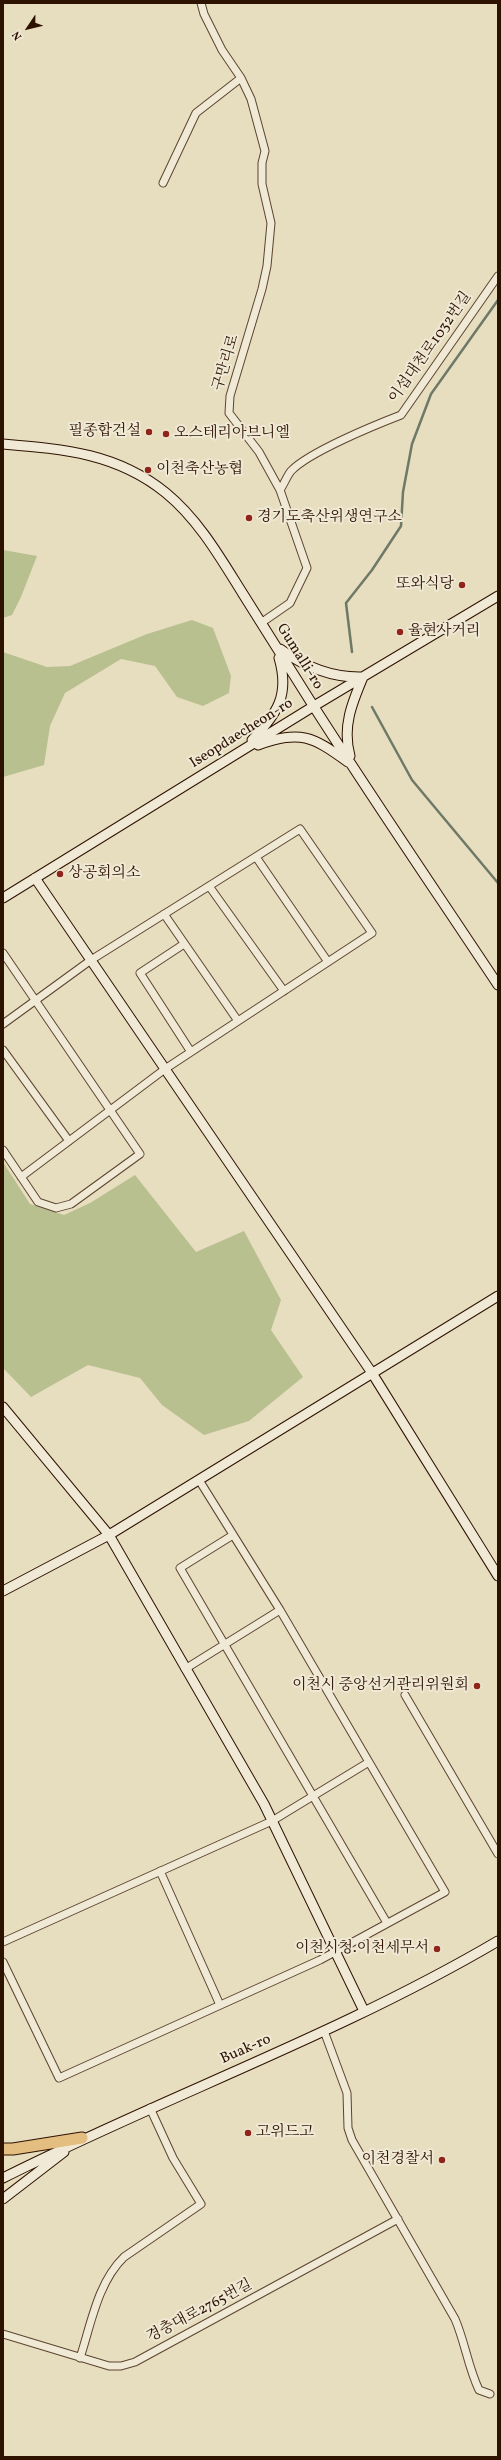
<!DOCTYPE html>
<meta charset="utf-8">
<style>
body{margin:0}
#map{position:relative;width:501px;height:2460px;overflow:hidden;background:#e7ddbf;font-family:Vollkorn,serif}
canvas{display:block}
.frame{position:absolute;inset:0;border:4px solid #2e1200;pointer-events:none}
.north{position:absolute;left:8px;top:8px;width:40px;height:40px;-webkit-text-stroke:3px #efe9d5;paint-order:stroke;rotate:235deg;font-size:11px;font-weight:700;line-height:16px;text-align:center;color:#2e1200}
.north::after{content:'';display:block;margin:auto;width:14px;height:18px;background:#2e1200;clip-path:polygon(50% 0,100% 100%,50% 72%,0 100%)}
</style>
<div id="map">
<canvas width="501" height="2460"></canvas>
<div class="frame"></div>
<div class="north">N</div>
</div>
<script>
const context = document.querySelector('canvas').getContext('2d');
context.lineJoin = 'round';
function fill(path, color) {
  context.fillStyle = color;
  context.fill(path, 'evenodd');
}
function strokePath(path, color, width, dash) {
  context.strokeStyle = color;
  context.lineWidth = width;
  context.lineCap = dash ? 'butt' : 'round';
  context.setLineDash(dash || []);
  context.stroke(path);
}
function drawText(font, color, halo, rows, align = 'center') {
  context.font = font + ' Vollkorn,"Noto Serif KR",serif';
  context.lineWidth = 4;
  context.setLineDash([]);
  context.textBaseline = 'middle';
  context.strokeStyle = halo;
  context.fillStyle = color;
  for (const [text, x, y, turn = 0] of rows) {
    context.save();
    context.translate(x, y);
    context.rotate((+turn || 0) * Math.PI / 180);
    context.textAlign = isNaN(turn) ? turn : align;
    if (halo) context.strokeText(text, 0, 0);
    context.fillText(text, 0, 0);
    context.restore();
  }
}
fill(new Path2D(`
 M 3,550 L 37,556 L 21,597 L 12,615 L 3,618 Z
 M 192,620 L 213,628 L 231,676 L 229,693 L 203,706 L 177,697 L 155,666 L 121,659 L 65,693 L 50,726 L 44,765 L 3,777 L 3,652 L 47,667 L 70,666 L 147,634 Z
 M 3,1162 L 30,1204 L 64,1215 L 90,1203 L 135,1175 L 196,1252 L 244,1231 L 281,1300 L 271,1330 L 303,1377 L 249,1421 L 204,1435 L 162,1405 L 140,1378 L 88,1365 L 31,1397 L 3,1368 Z`), '#b9c08f');
strokePath(new Path2D(`
 M 352,652 L 346,603 L 372,570 L 401,526 L 403,492 L 412,444 L 431,394 L 498,300
 M 372,707 L 412,780 L 498,883`), '#6e7967', 2.5);
const street = new Path2D(`
 M 201,3 L 204,14 L 222,50 L 241,78 L 251,99 L 265,151 L 262,163 L 262,184 L 271,223 L 267,266 L 262,289 L 230,396 L 229,413 L 259,452 L 280,490 L 307,568 L 290,603 L 261,623
 M 163,183 L 196,113 L 241,78
 M 280,490 C 284,484 287,476 291,471 C 309,452 375,425 401,415 L 498,276
 M 256,857 L 328,962
 M 209,886 L 284,991
 M 164,914 L 238,1021
 M 184,944 L 140,973 L 191,1052
 M 3,953 L 140,1154 L 71,1204 L 56,1208 L 38,1202 L 3,1150
 M 3,1024 L 91,960 L 300,829 L 372,933 L 165,1069 L 21,1177
 M 3,1050 L 69,1141
 M 233,1535 L 180,1568 L 387,1923
 M 185,1669 L 280,1610
 M 405,1695 L 498,1854
 M 160,1871 L 220,2005
 M 3,1942 L 272,1821 L 369,1762
 M 3,1962 L 59,2078 L 320,1960 L 445,1892 L 280,1610 L 199,1480
 M 324,2031 L 347,2093 L 348,2128 L 352,2140 L 455,2319 C 465,2342 468,2367 479,2390 L 490,2394
 M 3,2334 L 109,2366 L 121,2366 L 135,2362 L 398,2219
 M 80,2358 C 91,2324 98,2282 124,2257 L 201,2204 L 173,2158 L 150,2108`);
const secondary = new Path2D(`
 M 3,444 C 63,449 117,453 166,493 C 199,520 221,559 243,594 C 265,629 287,664 309,699 C 370,795 435,890 498,985
 M 280,649 C 305,667 331,678 363,677 C 352,703 342,727 350,756
 M 252,740 C 277,714 290,695 279,658
 M 258,745 C 301,730 312,736 348,762
 M 35,878 L 372,1373 L 498,1576
 M 3,898 L 314,706 L 498,596
 M 3,1407 L 109,1535 L 264,1804 L 364,2011
 M 3,1591 L 109,1535 L 498,1296
 M 3,2178 C 166,2096 340,2034 498,1941
 M 3,2199 L 64,2152`);
const primary = new Path2D(`
 M 3,2149 L 13,2149 L 82,2138`);
strokePath(street, '#5c4530', 9);
strokePath(secondary, '#2e1200', 11);
strokePath(primary, '#2e1200', 13);
strokePath(street, '#efe9d5', 7);
strokePath(secondary, '#efe9d5', 9);
strokePath(primary, '#e4be80', 11);
for (const [x, y, r, color] of [
 [149,432,4,"#8f2418"],
 [166,434,4,"#8f2418"],
 [148,470,4,"#8f2418"],
 [249,518,4,"#8f2418"],
 [462,585,4,"#8f2418"],
 [400,632,4,"#8f2418"],
 [60,874,4,"#8f2418"],
 [477,1686,4,"#8f2418"],
 [437,1949,4,"#8f2418"],
 [248,2133,4,"#8f2418"],
 [442,2160,4,"#8f2418"]
]) {
  const dot = new Path2D();
  dot.arc(x, y, r, 0, 2 * Math.PI);
  context.fillStyle = color;
  context.fill(dot);
  strokePath(dot, '#efe9d5', 1.5);
}
drawText('15px', '#2e1200', '#efe9d5', [
 ["이섭대천로1032번길",431,348,-55],
 ["구만리로",227,363,-73],
 ["Gumalli-ro",299,657,58],
 ["Iseopdaecheon-ro",242,734,-32],
 ["Buak-ro",246,2050,-24],
 ["경충대로2765번길",200,2312,-28]
]);
drawText('15px', '#2e1200', '#efe9d5', [
 ["필종합건설",141,432,"right"],
 ["오스테리아브니엘",174,434],
 ["이천축산농협",156,470],
 ["경기도축산위생연구소",257,518],
 ["또와식당",454,585,"right"],
 ["율현사거리",408,632],
 ["상공회의소",68,874],
 ["이천시 중앙선거관리위원회",469,1686,"right"],
 ["이천시청.이천세무서",429,1949,"right"],
 ["고위드고",256,2133],
 ["이천경찰서",434,2160,"right"]
], 'left');
</script>
